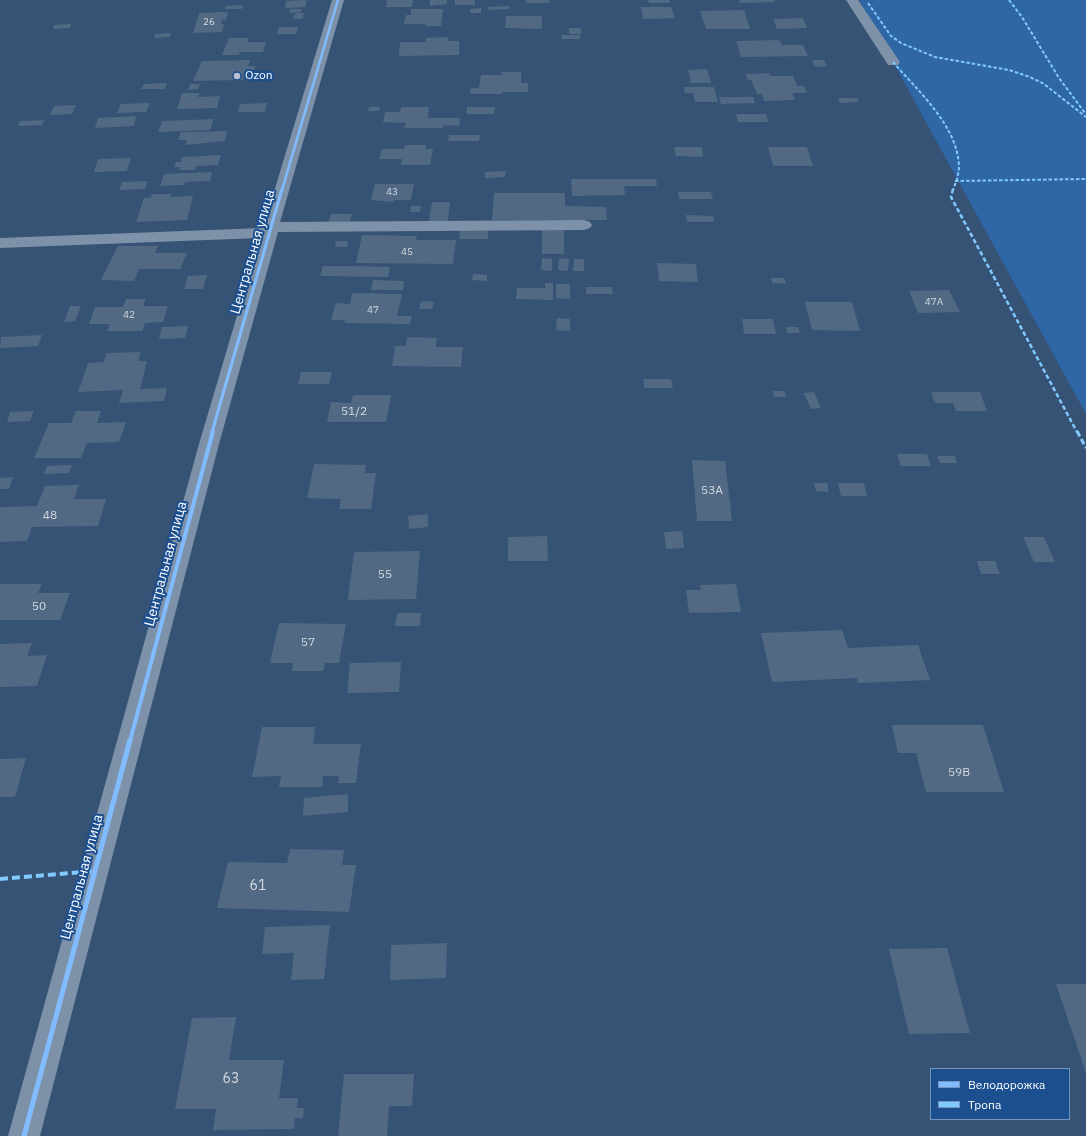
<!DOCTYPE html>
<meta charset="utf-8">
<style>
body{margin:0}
#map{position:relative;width:1086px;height:1136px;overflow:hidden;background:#365274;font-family:"IBM Plex Sans",sans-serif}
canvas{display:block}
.legend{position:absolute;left:930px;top:1068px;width:140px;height:52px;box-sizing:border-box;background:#1b4f8f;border:1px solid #7695bc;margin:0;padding:5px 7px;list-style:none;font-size:12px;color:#fff}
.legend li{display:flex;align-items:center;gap:8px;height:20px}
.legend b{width:20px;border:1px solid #7695bc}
</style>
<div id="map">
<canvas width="1086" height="1136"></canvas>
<ul class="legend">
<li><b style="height:5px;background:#80bcff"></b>Велодорожка</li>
<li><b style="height:5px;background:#80caff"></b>Тропа</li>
</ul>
</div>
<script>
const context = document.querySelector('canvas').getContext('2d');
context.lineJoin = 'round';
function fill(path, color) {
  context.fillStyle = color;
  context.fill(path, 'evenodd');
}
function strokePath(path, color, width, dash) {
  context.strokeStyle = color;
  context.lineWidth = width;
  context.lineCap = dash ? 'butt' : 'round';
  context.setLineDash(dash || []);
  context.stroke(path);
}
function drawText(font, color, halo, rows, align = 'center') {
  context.font = font + ' "IBM Plex Sans",sans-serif';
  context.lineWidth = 4;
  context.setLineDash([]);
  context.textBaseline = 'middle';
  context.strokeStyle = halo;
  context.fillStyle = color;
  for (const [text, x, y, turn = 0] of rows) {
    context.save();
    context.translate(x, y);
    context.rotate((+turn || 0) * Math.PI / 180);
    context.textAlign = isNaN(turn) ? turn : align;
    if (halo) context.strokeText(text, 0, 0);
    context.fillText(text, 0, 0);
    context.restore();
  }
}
fill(new Path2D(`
 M 859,0 L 1086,0 L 1086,414 Z`), '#2f66a5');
fill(new Path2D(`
 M 307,0 L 305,7 L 285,8 L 286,1 Z
 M 387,0 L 413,0 L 412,7 L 386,7 Z
 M 430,0 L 447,0 L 447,4 L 430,6 Z
 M 455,0 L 475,0 L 475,5 L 455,5 Z
 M 526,0 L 549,0 L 549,3 L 526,3 Z
 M 648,0 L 669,0 L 670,3 L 649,3 Z
 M 739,0 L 774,0 L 775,2 L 740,3 Z
 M 243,5 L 242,9 L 225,9 L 226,6 Z
 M 509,6 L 509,9 L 488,10 L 488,7 Z
 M 641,7 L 671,7 L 675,18 L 643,19 Z
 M 481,8 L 481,13 L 470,13 L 470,9 Z
 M 290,9 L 302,9 L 301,12 L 290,13 Z
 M 411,9 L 443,9 L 441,26 L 425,26 L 425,24 L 404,24 L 406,15 L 411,15 Z
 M 744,10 L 750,29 L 706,29 L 700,11 Z
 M 224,12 L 228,13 L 226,20 L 222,20 L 221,24 L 224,24 L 222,32 L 193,33 L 199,13 Z
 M 296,13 L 304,13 L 302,19 L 293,19 Z
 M 506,16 L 542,16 L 542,29 L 505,28 Z
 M 803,18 L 807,28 L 777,29 L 773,19 Z
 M 71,24 L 70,28 L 53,29 L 54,25 Z
 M 279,27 L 298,27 L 296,34 L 277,34 Z
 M 569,28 L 581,28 L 581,34 L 569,34 Z
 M 171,33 L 170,37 L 154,38 L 155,34 Z
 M 562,35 L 580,35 L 580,39 L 562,39 Z
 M 448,37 L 448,41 L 459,41 L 459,55 L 399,56 L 400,42 L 426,42 L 426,38 Z
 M 229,38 L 249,38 L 247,42 L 266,42 L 263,52 L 240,52 L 239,55 L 222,55 Z
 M 780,40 L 782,45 L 803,45 L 808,56 L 741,57 L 736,41 Z
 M 250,60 L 248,66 L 255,66 L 254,70 L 247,70 L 243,80 L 193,81 L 202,61 Z
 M 812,60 L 824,60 L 827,66 L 815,67 Z
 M 707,69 L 711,83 L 691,83 L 688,70 Z
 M 502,72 L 521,72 L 521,83 L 528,83 L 528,92 L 502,92 L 502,94 L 470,94 L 471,88 L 479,88 L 481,75 L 502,75 Z
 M 769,73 L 770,76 L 793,76 L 797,86 L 804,86 L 807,93 L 792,93 L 795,100 L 764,101 L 762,94 L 757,94 L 751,80 L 748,80 L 745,74 Z
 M 167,83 L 165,89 L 141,89 L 144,84 Z
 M 190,84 L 200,84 L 198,89 L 188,90 Z
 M 684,87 L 714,87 L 718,102 L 695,102 L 693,93 L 685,93 Z
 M 182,93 L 200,93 L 198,97 L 220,96 L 217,108 L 177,109 Z
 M 719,97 L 753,97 L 755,103 L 721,104 Z
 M 838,98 L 857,98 L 859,102 L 840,103 Z
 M 150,103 L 146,112 L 117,113 L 121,104 Z
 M 267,103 L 265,112 L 238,112 L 240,104 Z
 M 76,105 L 72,114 L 50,115 L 54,106 Z
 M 369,107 L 380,107 L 379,111 L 368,111 Z
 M 401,107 L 429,107 L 428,118 L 460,118 L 459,126 L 444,125 L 443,128 L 404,128 L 406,123 L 383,122 L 385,112 L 400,112 Z
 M 467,107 L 495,107 L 494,114 L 467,114 Z
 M 736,114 L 766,114 L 768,122 L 738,122 Z
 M 136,116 L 134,126 L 95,128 L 98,118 Z
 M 214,119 L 210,130 L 158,132 L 162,121 Z
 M 44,120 L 42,125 L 18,126 L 20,121 Z
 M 227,131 L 225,141 L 185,145 L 187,140 L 178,140 L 181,132 Z
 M 449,135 L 480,135 L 479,141 L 448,141 Z
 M 405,145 L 426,145 L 426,149 L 433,149 L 430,165 L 401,165 L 402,159 L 379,159 L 382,149 L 404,149 Z
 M 674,147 L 702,147 L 703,157 L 676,156 Z
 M 768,147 L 807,147 L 813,166 L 773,166 Z
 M 221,155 L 218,165 L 196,166 L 195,170 L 179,170 L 180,167 L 174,167 L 176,162 L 181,162 L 182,157 Z
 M 131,158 L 127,171 L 94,172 L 98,159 Z
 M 506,171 L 505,177 L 485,178 L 485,172 Z
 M 212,172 L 210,181 L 185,182 L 184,185 L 160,186 L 164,174 Z
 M 571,179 L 656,179 L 657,186 L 624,186 L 625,195 L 572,196 Z
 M 148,181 L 145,189 L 119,190 L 122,182 Z
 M 375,184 L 414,184 L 411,200 L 394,200 L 393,202 L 371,200 Z
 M 678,192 L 711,192 L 713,199 L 679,199 Z
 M 494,193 L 565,193 L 565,206 L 606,207 L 607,220 L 492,220 Z
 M 152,194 L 171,194 L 170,197 L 193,196 L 187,220 L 136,222 L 144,198 L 151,198 Z
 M 432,202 L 450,202 L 448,221 L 429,221 Z
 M 411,206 L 421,206 L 420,212 L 410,212 Z
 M 331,214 L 352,214 L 350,222 L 329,222 Z
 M 686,215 L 713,216 L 714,222 L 687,222 Z
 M 542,229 L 564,229 L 564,254 L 542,254 Z
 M 460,230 L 488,230 L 488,239 L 459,239 Z
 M 362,235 L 417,236 L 416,240 L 456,240 L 453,264 L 356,263 Z
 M 336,241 L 348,241 L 347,247 L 335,247 Z
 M 118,246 L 158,246 L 155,253 L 187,253 L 180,269 L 139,269 L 134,281 L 101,280 Z
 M 542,258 L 552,259 L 552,271 L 541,270 Z
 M 559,258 L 569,259 L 568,271 L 558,270 Z
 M 574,259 L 584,259 L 584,271 L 573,271 Z
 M 657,263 L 696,264 L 698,282 L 659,281 Z
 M 323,266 L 355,266 L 390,267 L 388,277 L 320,276 Z
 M 473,274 L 487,275 L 487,281 L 472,280 Z
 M 207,275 L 203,289 L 184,289 L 188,276 Z
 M 771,278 L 784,278 L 786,284 L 772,283 Z
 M 373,280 L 404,281 L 403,290 L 371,290 Z
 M 545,283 L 553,283 L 553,300 L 516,299 L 517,288 L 545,288 Z
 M 556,284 L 570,284 L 570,299 L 556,298 Z
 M 586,287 L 612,287 L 613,294 L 586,294 Z
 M 949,290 L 960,312 L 918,313 L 909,291 Z
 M 352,293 L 402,294 L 397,316 L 412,316 L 410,324 L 344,323 L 345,320 L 331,320 L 336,303 L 350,304 Z
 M 126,299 L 146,299 L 143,306 L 168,306 L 163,322 L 145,323 L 142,331 L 107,331 L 110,324 L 89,324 L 95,307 L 123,307 Z
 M 421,301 L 434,302 L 432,309 L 419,309 Z
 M 805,302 L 852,302 L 860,331 L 812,330 Z
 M 70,306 L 81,306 L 75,321 L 64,322 Z
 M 557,318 L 570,319 L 570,331 L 556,330 Z
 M 742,319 L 773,319 L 776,334 L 744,334 Z
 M 188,326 L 185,338 L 159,339 L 162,327 Z
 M 786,327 L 798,327 L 800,333 L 787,333 Z
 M 42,335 L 38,346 L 0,348 L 1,337 Z
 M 407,337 L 437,338 L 436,347 L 463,347 L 461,367 L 392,366 L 395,346 L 406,346 Z
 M 141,352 L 138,361 L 147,361 L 140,389 L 167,388 L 164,401 L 119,403 L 123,390 L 78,392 L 88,363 L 104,362 L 106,353 Z
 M 301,372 L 332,372 L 329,384 L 298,384 Z
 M 643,379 L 671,379 L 673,388 L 644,388 Z
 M 773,391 L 785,391 L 786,397 L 774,397 Z
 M 814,392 L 821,408 L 811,409 L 804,393 Z
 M 931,392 L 980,392 L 987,411 L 956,411 L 953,403 L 935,403 Z
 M 353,395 L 391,395 L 386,422 L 327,422 L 331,402 L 351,403 Z
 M 34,411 L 30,421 L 7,422 L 10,412 Z
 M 76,411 L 101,411 L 97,423 L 126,422 L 119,442 L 87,443 L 81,458 L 34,458 L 49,423 L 71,423 Z
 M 897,454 L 927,454 L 931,466 L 901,466 Z
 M 937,456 L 955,456 L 957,463 L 940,463 Z
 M 692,460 L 725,461 L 732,521 L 697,521 Z
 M 314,464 L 366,465 L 365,473 L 376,473 L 371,509 L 339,509 L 341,499 L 307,498 Z
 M 72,465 L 69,473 L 44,474 L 47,466 Z
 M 13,477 L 9,489 L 0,489 L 0,478 Z
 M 814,483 L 827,483 L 829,492 L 816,491 Z
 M 838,483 L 864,483 L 867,496 L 841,496 Z
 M 79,485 L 74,499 L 106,499 L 98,526 L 32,527 L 27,541 L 0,542 L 0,507 L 37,506 L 45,486 Z
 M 428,514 L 428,527 L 409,529 L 408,516 Z
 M 682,531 L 684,548 L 666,549 L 664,532 Z
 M 547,536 L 548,561 L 508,561 L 508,537 Z
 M 1023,537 L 1044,537 L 1055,562 L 1034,562 Z
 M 420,551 L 416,599 L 348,600 L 354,552 Z
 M 977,561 L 995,561 L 1000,574 L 981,574 Z
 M 0,584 L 42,584 L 38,593 L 70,593 L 60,620 L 0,620 Z
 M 736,584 L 741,612 L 689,613 L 686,590 L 701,590 L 700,585 Z
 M 397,613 L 421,613 L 420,626 L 395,626 Z
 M 279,623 L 346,624 L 339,663 L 325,663 L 323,671 L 292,671 L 293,663 L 270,663 Z
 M 842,630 L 848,648 L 918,645 L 930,680 L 858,683 L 857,678 L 772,682 L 761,633 Z
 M 32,643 L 27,656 L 47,655 L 37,686 L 0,687 L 0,644 Z
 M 401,662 L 399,692 L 347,693 L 350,663 Z
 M 892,725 L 983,725 L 1004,792 L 926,792 L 916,753 L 898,753 Z
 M 262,727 L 315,727 L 313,744 L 361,744 L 356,783 L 338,783 L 339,776 L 323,776 L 322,787 L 279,787 L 281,776 L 252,777 Z
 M 26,758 L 15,797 L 0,797 L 0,759 Z
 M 348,794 L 348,812 L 303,816 L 304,798 Z
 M 290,849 L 344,850 L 342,865 L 356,865 L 349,912 L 217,908 L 228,862 L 287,863 Z
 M 330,925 L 324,979 L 291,980 L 294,953 L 262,954 L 265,927 Z
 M 447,943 L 446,978 L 390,980 L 391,945 Z
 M 947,948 L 970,1033 L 909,1034 L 889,949 Z
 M 1056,984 L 1086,984 L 1086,1073 Z
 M 236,1017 L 229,1060 L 284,1060 L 279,1098 L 298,1098 L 297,1108 L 304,1108 L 303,1118 L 295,1118 L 294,1129 L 213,1130 L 216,1109 L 175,1109 L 192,1018 Z
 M 344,1074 L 414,1074 L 412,1106 L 389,1106 L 387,1136 L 338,1136 Z`), '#526984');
fill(new Path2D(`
 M 332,0 L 344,0 L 280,222 L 584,220 L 590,222 L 592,225 L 590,228 L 584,230 L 278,232 L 219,444 L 40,1136 L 8,1136 L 199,444 L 260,238 L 0,248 L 0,238 L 263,228 Z
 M 846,0 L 858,0 L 900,62 L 898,65 L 888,65 Z`), '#7d92a8');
strokePath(new Path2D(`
 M 1009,0 L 1022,17 L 1059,78 L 1085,113
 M 868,3 L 891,36 L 901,43 L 935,57 L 1009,70 L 1030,77 L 1044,84 L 1086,117
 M 893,62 C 918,91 957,125 959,166 C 959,174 956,182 953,190
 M 955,181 L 1086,179`), '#80caff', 2, [3.5, 2]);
strokePath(new Path2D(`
 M 953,189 L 951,197 L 1077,432`), '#80caff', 2.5, [4.5, 2.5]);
strokePath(new Path2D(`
 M 1077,431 L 1086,448`), '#80caff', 3, [6, 3]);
strokePath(new Path2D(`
 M 0,879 L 95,871`), '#80caff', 4, [8, 4]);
strokePath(new Path2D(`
 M 282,190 L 338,0`), '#80bcff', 2.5);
strokePath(new Path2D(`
 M 212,432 L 282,189`), '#80bcff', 3);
strokePath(new Path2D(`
 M 130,741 L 213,431`), '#80bcff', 4);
strokePath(new Path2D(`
 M 24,1136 L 130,740`), '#80bcff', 5);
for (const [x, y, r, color] of [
 [237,76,4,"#b9c2ce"]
]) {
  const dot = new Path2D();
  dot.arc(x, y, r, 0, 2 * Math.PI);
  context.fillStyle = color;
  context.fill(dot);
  strokePath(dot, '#1b4f8f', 1.5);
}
drawText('10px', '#d4dae0', null, [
 ["26",209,22],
 ["43",392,192],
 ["45",407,252],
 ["47А",934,302],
 ["47",373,310],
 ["42",129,315]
]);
drawText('12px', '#fff', '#1b4f8f', [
 ["Ozon",245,76]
], 'left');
drawText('12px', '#d4dae0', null, [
 ["51/2",354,412],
 ["53А",712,491],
 ["48",50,516],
 ["55",385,575],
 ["50",39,607],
 ["57",308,643],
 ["59В",959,773]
]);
drawText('14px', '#fff', '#1b4f8f', [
 ["Центральная улица",253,252,-74],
 ["Центральная улица",166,564,-75],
 ["Центральная улица",82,877,-75]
]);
drawText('14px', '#d4dae0', null, [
 ["61",258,886],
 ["63",231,1079]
]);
</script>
